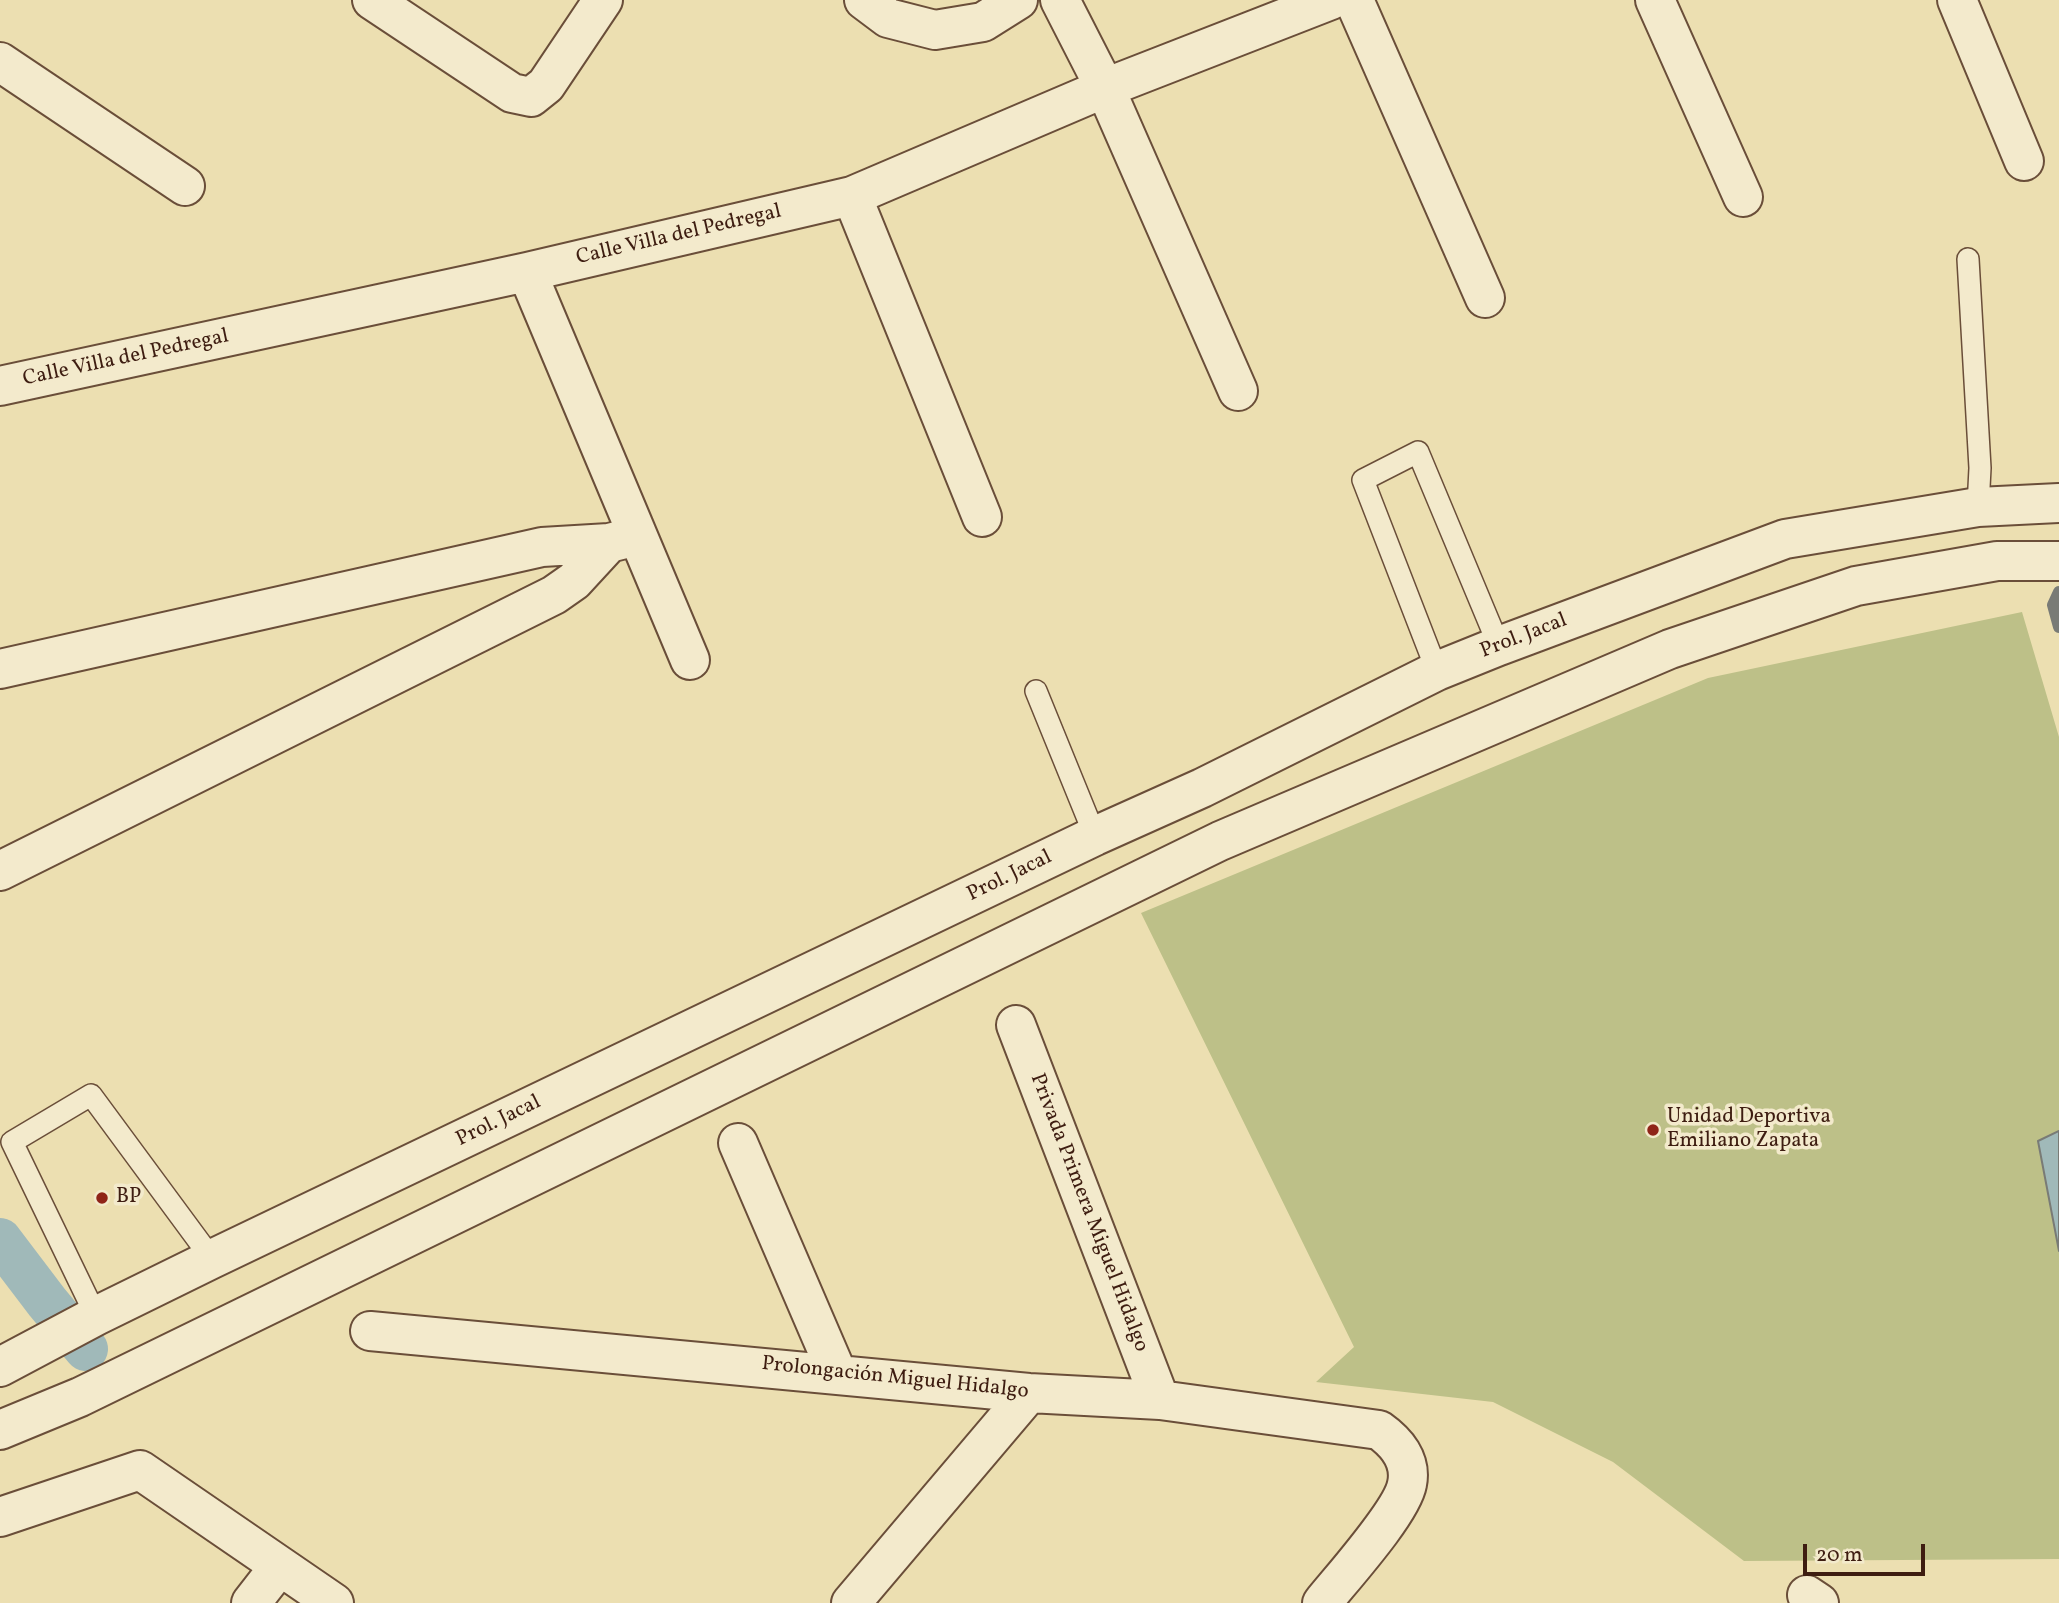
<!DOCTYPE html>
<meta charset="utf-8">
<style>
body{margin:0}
#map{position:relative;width:2059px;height:1603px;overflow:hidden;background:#ecdfb1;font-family:Vollkorn,serif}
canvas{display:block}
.scale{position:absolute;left:1803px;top:1544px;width:122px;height:32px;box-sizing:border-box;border:4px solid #3e1d11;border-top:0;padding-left:9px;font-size:21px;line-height:24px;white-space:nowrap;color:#3e1d11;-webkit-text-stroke:5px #f3eacc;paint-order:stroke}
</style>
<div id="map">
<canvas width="2059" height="1603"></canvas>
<div class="scale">20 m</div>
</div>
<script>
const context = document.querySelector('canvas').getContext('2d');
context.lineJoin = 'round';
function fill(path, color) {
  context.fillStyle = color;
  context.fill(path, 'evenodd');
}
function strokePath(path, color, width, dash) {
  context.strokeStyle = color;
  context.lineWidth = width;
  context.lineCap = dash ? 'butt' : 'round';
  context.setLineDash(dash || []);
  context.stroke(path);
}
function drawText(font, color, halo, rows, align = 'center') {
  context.font = font + ' Vollkorn,serif';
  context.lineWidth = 7;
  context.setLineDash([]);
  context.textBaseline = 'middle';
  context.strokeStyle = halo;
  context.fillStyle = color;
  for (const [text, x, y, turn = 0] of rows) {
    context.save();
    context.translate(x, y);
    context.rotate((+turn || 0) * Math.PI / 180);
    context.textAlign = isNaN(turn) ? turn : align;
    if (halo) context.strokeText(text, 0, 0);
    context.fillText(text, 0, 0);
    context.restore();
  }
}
fill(new Path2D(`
 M 2022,612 L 2059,737 L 2059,1559 L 1744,1561 L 1613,1462 L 1493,1402 L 1316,1382 L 1354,1347 L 1141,913 L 1708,678 Z`), '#bdc088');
const water = new Path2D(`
 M 2059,1131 L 2059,1251 L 2038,1141 Z`);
fill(water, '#a0b9b9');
strokePath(water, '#797b76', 2);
strokePath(new Path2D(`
 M 2059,592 L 2053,605 L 2059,627`), '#797b76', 12);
strokePath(new Path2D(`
 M 0,1240 L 47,1302 L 86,1349`), '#a0b9b9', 44);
const service = new Path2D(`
 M 1968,259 L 1980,468 L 1978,507
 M 1437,671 L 1363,480 L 1418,452 L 1499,646
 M 1036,691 L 1095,836
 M 96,1316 L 12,1142 L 91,1095 L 212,1259`);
const minor = new Path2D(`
 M 372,0 L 512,93 L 531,97 L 546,85 L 603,0
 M 864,0 L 888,18 L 935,30 L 983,22 L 1018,0
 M 1060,0 L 1105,88 L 1238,391
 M 1354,0 L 1485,298
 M 1655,0 L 1743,197
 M 1957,0 L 2024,161
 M 0,62 L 185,186
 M 852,196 L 982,517
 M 527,272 L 690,660
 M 0,386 L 527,272 L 852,196 L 1105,88 L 1331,0
 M 0,669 L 542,547 L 609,543 L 637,536
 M 0,871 L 554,595 L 574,581 L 609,543
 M 1016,1025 L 1160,1400
 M 738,1143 L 837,1373
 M 370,1331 L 1029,1393 L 1160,1400 L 1379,1430 C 1396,1442 1412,1460 1407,1484 C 1402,1512 1342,1578 1322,1603
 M 0,1517 L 140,1470 L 334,1603
 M 1807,1595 L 1819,1603
 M 251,1603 L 279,1567
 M 851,1603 L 1029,1393`);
const tertiary = new Path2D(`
 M 0,1367 L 96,1316 L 212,1259 L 1095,836 L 1202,788 L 1437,671 L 1499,646 L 1785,539 L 1978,507 L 2059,503
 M 0,1430 L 80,1397 L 1220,841 L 1670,649 L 1856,586 L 1997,561 L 2059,561`);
strokePath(service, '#6a4e39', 24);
strokePath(minor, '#6a4e39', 42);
strokePath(tertiary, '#6a4e39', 42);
strokePath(service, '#f3eacc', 21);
strokePath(minor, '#f3eacc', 38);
strokePath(tertiary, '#f3eacc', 38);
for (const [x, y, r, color] of [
 [1653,1130,7,"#8f2418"],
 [102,1198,7,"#8f2418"]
]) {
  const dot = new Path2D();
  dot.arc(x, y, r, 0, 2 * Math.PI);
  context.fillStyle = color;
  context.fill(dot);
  strokePath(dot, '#f3eacc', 2.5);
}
drawText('21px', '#3e1d11', '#f3eacc', [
 ["Calle Villa del Pedregal",679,236,-13],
 ["Calle Villa del Pedregal",126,359,-12],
 ["Prol. Jacal",1524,637,-21],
 ["Prol. Jacal",1010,877,-26],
 ["Prol. Jacal",499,1122,-26],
 ["Privada Primera Miguel Hidalgo",1088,1213,69],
 ["Prolongación Miguel Hidalgo",895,1379,6]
]);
drawText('21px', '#3e1d11', '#f3eacc', [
 ["Unidad Deportiva",1667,1118],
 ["Emiliano Zapata",1667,1142],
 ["BP",116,1198]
], 'left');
</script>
